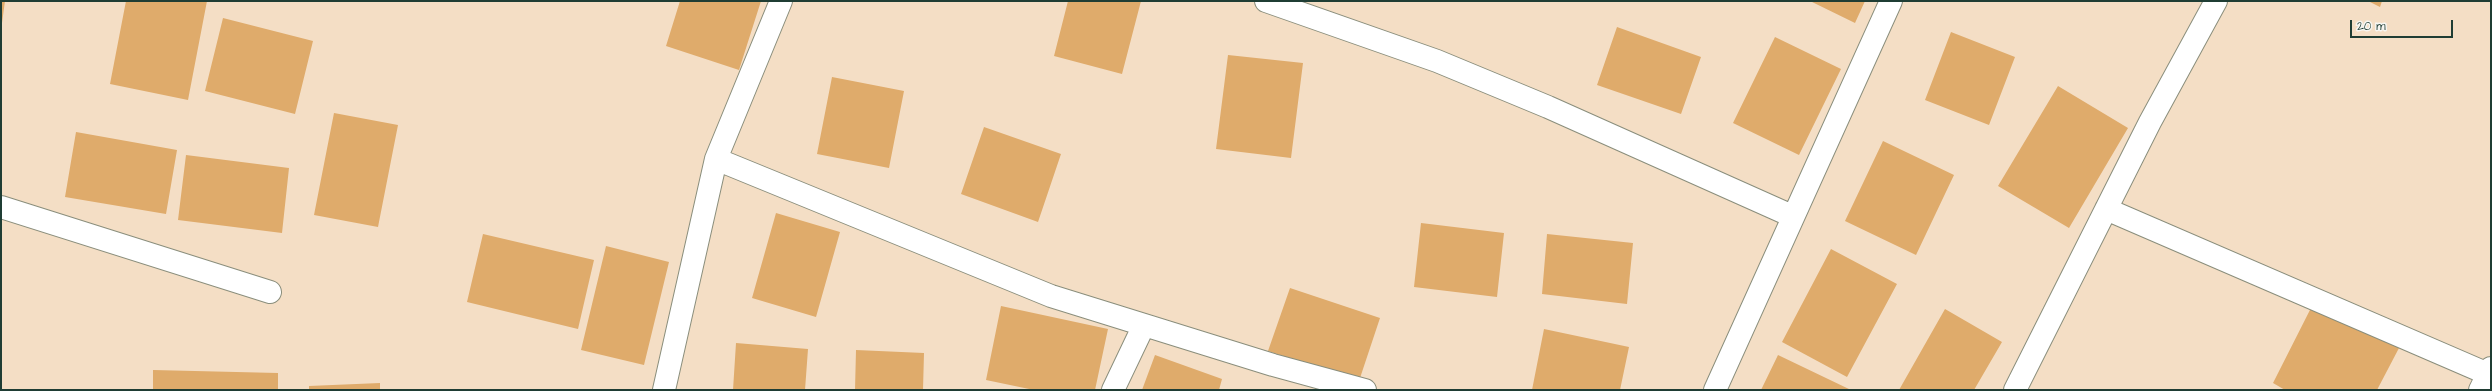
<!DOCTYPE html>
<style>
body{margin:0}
#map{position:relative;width:2492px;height:391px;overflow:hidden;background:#f4dec5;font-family:"Architects Daughter",sans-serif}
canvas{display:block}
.frame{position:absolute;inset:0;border:2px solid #1f3d34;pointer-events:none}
.scale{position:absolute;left:2350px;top:20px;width:103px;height:18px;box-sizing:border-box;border:2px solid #1f3d34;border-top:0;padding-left:5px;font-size:12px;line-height:14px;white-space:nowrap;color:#1f3d34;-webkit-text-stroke:3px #f6f6f2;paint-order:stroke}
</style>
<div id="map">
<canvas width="2492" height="391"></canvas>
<div class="frame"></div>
<div class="scale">20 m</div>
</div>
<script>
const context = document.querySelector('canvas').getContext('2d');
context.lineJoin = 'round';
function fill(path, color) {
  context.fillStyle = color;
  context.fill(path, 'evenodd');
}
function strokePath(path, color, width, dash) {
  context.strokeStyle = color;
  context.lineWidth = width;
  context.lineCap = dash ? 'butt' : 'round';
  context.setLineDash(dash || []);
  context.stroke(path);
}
fill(new Path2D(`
 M 1,1 L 5,1 L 2,23 L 1,23 Z
 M 126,1 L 207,1 L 188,100 L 110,84 Z
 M 680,1 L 761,1 L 739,70 L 666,46 Z
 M 1068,1 L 1141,1 L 1122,74 L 1054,56 Z
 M 1810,1 L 1865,1 L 1855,23 Z
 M 2368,1 L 2382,1 L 2380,7 Z
 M 223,18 L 313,41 L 295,114 L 205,91 Z
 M 1617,27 L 1701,57 L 1681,114 L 1597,85 Z
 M 1951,32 L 2015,57 L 1989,125 L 1925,100 Z
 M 1775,37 L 1841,69 L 1799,155 L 1733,123 Z
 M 1228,55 L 1303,63 L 1291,158 L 1216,149 Z
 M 832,77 L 904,91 L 889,168 L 817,154 Z
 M 2058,86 L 2128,128 L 2069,228 L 1998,186 Z
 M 334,113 L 398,125 L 378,227 L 314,215 Z
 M 984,127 L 1061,154 L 1038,222 L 961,194 Z
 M 76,132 L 177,150 L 166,214 L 65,197 Z
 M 1883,141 L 1954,175 L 1916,255 L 1845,221 Z
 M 186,155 L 289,168 L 282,233 L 178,220 Z
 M 776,213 L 840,232 L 816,317 L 752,298 Z
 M 1421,223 L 1504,233 L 1497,297 L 1414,287 Z
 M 483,234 L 594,260 L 578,329 L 467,302 Z
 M 1547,234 L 1633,243 L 1627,304 L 1542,294 Z
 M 606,246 L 669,262 L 644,365 L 581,350 Z
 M 1831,249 L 1897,284 L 1847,377 L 1782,342 Z
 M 1290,288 L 1380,318 L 1359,381 L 1268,351 Z
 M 2313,304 L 2399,348 L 2377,390 L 2285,390 L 2273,383 Z
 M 1001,306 L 1108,329 L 1095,390 L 1034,390 L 986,380 Z
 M 1945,309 L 2002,342 L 1974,390 L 1899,390 Z
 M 1544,329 L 1629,347 L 1620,390 L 1532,390 Z
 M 736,343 L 808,349 L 805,390 L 733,390 Z
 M 856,350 L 924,353 L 923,390 L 855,390 Z
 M 1155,355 L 1222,379 L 1219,390 L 1142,390 Z
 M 1778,355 L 1851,390 L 1761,390 Z
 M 153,370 L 278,373 L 278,390 L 153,390 Z
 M 380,383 L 380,390 L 309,390 L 309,386 Z`), '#dfab6b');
const minor = new Path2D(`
 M 1266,1 L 1437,61 L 1548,107 L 1792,216
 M 716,159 L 1051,296 L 1273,365 L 1365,390
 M 1,207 L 270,292
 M 2106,209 L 2488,374
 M 664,390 L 716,159 L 781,1
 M 1113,390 L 1144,325
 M 1715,390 L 1891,1
 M 2015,390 L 2150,122 L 2216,1
 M 2480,390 L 2491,368`);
strokePath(minor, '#8a8e7c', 24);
strokePath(minor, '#fff', 22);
</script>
